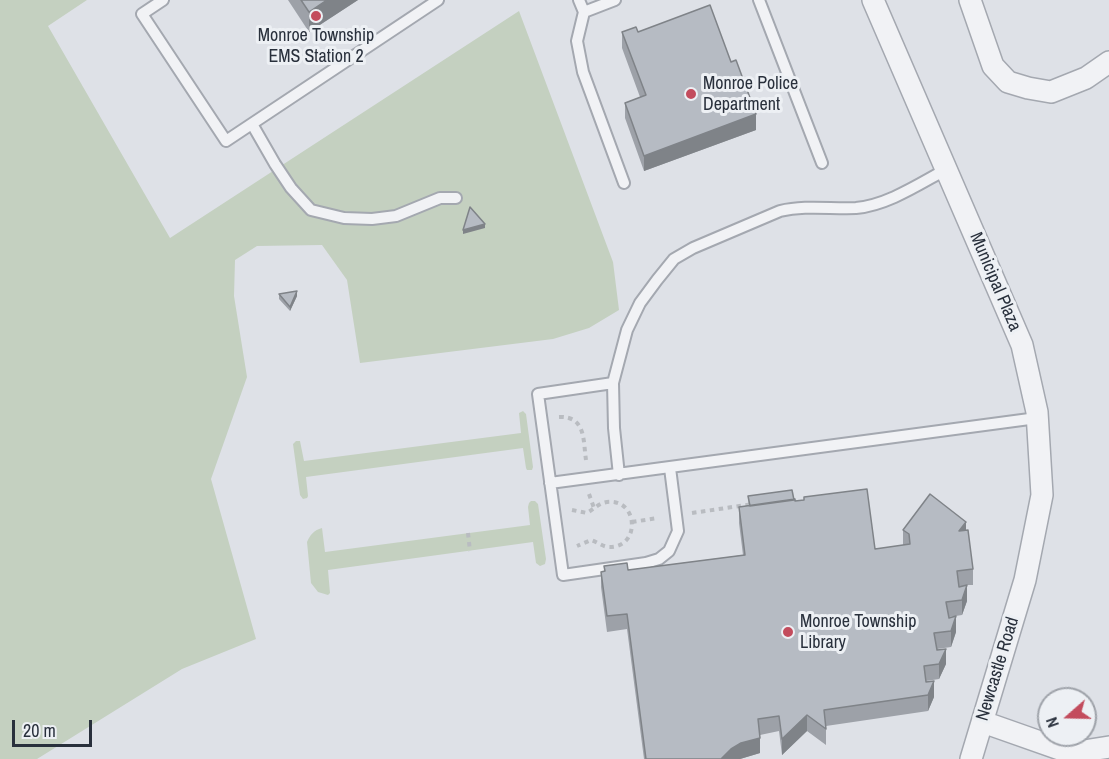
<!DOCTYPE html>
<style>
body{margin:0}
#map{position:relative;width:1109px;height:759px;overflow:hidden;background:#dee1e7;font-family:"Archivo Narrow",sans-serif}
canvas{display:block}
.north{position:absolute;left:1037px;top:687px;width:60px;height:60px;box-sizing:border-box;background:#edf0f4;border:2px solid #9fa3aa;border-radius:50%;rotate:250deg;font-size:16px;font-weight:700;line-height:24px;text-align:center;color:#29303c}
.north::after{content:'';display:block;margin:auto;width:21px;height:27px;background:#c34c5d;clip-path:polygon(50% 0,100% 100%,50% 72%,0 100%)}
.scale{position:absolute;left:12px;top:720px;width:80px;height:27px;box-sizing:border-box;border:3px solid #29303c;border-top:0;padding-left:8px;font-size:18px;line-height:21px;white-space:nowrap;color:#29303c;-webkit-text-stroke:4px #edf0f4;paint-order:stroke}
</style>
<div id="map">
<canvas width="1109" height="759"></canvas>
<div class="north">N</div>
<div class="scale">20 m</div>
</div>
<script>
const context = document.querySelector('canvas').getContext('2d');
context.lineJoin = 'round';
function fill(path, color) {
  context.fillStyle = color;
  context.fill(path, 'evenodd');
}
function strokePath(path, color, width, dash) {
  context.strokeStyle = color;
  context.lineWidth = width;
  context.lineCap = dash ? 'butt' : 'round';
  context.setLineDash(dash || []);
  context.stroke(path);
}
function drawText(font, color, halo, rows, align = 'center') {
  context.font = font + ' "Archivo Narrow",sans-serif';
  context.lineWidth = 6;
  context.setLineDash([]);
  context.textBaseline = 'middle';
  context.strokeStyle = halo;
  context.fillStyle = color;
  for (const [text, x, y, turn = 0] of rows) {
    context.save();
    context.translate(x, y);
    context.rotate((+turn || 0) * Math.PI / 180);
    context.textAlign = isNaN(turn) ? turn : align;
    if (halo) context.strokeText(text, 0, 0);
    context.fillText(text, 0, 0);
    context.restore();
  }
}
fill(new Path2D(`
 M 0,0 L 87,0 L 48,26 L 170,238 L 519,11 L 613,262 L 619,310 L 589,328 L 553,339 L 360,363 L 347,280 L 322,245 L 257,246 L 235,260 L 234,296 L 247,377 L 211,479 L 256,639 L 182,669 L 37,759 L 0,759 Z
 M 523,411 L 526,414 L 533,467 L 532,470 L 527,470 L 526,468 L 523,448 L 306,477 L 308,496 L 307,498 L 303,499 L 300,495 L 293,444 L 296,441 L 300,441 L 304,461 L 521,433 L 519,413 Z
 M 531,501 L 535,501 L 538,504 L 546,559 L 545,564 L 540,566 L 536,563 L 533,542 L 328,570 L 330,593 L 328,595 L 318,592 L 311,583 L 307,542 C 310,535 314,530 322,528 L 325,552 L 530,525 L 528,507 L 529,503 Z`), '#c4d0c0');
const lane = new Path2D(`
 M 163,0 L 142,14 L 226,141 L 438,0
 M 579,0 L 584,12 L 577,41 L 583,72 L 624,183
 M 759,0 L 822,163
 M 584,12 L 615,0
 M 252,124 L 275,164 L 291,188 L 311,210 L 344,218 L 372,219 L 396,216 L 440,198 L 456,198
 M 613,383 L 538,394 L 563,575 L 646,563 L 659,559 L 669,551 L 678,531 L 670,468
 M 619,475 L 614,428 L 613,383 L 627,330 L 640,303 L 657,280 L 674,259 L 693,248 L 780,211 C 805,205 830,209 856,208 C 888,205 919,184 947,169
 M 550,483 L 1037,418`);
const street = new Path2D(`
 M 873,0 L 1022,345 L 1037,412 L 1042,495 L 1025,580 L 971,759
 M 970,0 L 993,66 L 1008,82 L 1028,88 L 1051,92 L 1086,78 L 1109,62
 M 983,722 L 1071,753 L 1109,747`);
strokePath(lane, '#a4a8b0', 14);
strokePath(street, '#a4a8b0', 24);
strokePath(new Path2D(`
 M 559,417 C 586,416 583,440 586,460
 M 589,494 L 594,508
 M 572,510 L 587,513 C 594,509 599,503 607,502 C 639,498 641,549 608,547 C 602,546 597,542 591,540 L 577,546
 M 692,513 L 753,504
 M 632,522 L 658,518
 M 468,533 L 470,551`), '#b9bcc1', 4, [4.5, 4.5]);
strokePath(lane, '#f1f2f5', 10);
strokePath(street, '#f1f2f5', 21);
fill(new Path2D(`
 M 288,0 L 358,0 L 309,32 Z
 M 622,32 L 638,32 L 756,130 L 644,171 L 625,118 L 625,103 L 640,97 L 622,48 Z
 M 279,294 L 297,296 L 290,311 L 279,299 Z
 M 748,496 L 794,500 L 875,549 L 903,545 L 903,530 L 966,530 L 973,569 L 973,585 L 967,585 L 967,601 L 962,615 L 949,617 L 956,632 L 951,647 L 937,649 L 946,664 L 939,679 L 926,681 L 934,697 L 928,711 L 826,726 L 826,745 L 807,731 L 782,755 L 779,731 L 760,735 L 760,753 L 740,759 L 644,759 L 627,629 L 607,632 L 601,587 L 601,572 L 604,571 L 604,566 L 628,570 L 743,555 L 739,523 L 739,507 L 749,506 Z`), '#9da1a8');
fill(new Path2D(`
 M 327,0 L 358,0 L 309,32 L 309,12 Z
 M 756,114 L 756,130 L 644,171 L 644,156 Z
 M 485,224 L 485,228 L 463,234 L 463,230 Z
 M 297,291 L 297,296 L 290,311 L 290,307 Z
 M 966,522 L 966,537 L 959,531 Z
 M 967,585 L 967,601 L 962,615 L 962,600 Z
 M 956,616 L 956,632 L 951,647 L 951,631 Z
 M 946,649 L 946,664 L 939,679 L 939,664 Z
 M 934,681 L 934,697 L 928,711 L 928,695 Z
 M 807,715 L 807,731 L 782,755 L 782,739 Z
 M 760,738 L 760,753 L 740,759 L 721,759 L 731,749 L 741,743 Z`), '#7f8388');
const building = new Path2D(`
 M 301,0 L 327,0 L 309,12 Z
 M 710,5 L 731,62 L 736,60 L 756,114 L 644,156 L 625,103 L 646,95 L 622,32 L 636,27 L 638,32 Z
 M 470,207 L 485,224 L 463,230 Z
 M 297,291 L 290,307 L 279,294 Z
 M 867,489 L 875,549 L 910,544 L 909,534 L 903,530 L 930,494 L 966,522 L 959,531 L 968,530 L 973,569 L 957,571 L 959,587 L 967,585 L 962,600 L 946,602 L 949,618 L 956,616 L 951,631 L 934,633 L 937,650 L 946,649 L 939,664 L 924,666 L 926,682 L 934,681 L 928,695 L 824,710 L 826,729 L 807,715 L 782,739 L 779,716 L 758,719 L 760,738 L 741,743 L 731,749 L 721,759 L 646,759 L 627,614 L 607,616 L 601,572 L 605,571 L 604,566 L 627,563 L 628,570 L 745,555 L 739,507 L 795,499 L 795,501 L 804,500 L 804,497 Z
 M 792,490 L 794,500 L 750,506 L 748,496 Z`);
fill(building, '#b6bbc3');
strokePath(building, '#7f8388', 1.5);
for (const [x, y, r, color] of [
 [316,16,6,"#c34c5d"],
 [691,94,6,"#c34c5d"],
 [788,632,6,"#c34c5d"]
]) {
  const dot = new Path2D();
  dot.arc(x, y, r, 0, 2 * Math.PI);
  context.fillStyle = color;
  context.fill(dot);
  strokePath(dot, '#edf0f4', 2);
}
drawText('18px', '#29303c', '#edf0f4', [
 ["Monroe Township",316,36,"center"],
 ["EMS Station 2",316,57,"center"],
 ["Monroe Police",703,84],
 ["Department",703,105],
 ["Monroe Township",800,622],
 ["Library",800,643]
], 'left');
drawText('18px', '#29303c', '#edf0f4', [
 ["Municipal Plaza",995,282,67],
 ["Newcastle Road",998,669,-73]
]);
</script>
